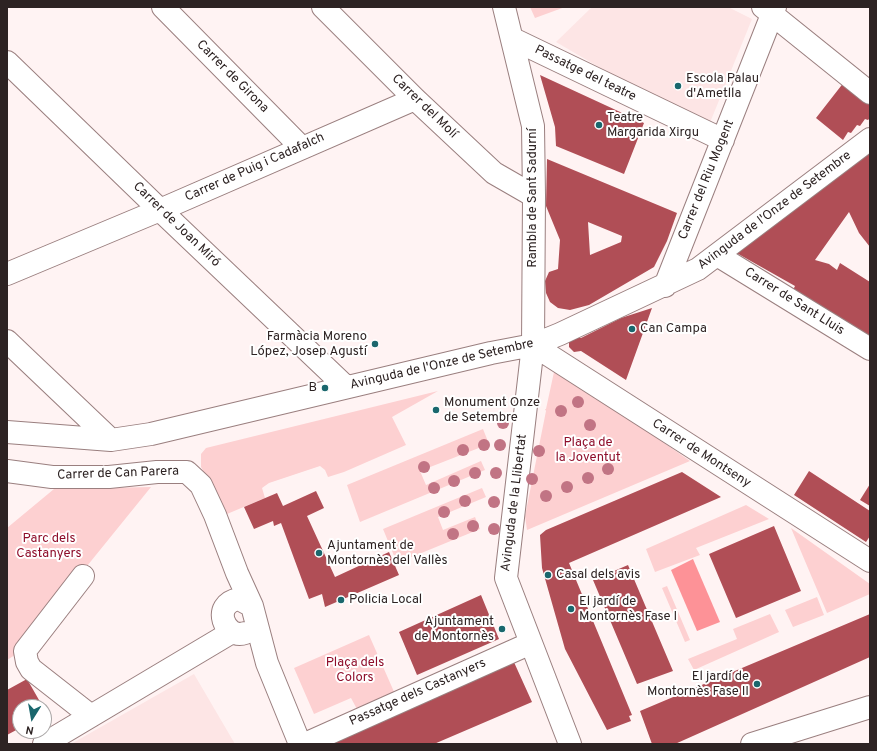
<!DOCTYPE html>
<meta charset="utf-8">
<style>
body{margin:0}
#map{position:relative;width:877px;height:751px;overflow:hidden;background:#fff3f3;font-family:Overpass,sans-serif}
canvas{display:block}
.frame{position:absolute;inset:0;border:8px solid #2d2323;pointer-events:none}
.north{position:absolute;left:12px;top:699px;width:40px;height:40px;box-sizing:border-box;background:#fff;border:1px solid #aba7a7;border-radius:50%;rotate:191deg;font-size:11px;font-weight:700;line-height:16px;text-align:center;color:#2d2323}
.north::after{content:'';display:block;margin:auto;width:14px;height:18px;background:#1a676d;clip-path:polygon(50% 0,100% 100%,50% 72%,0 100%)}
</style>
<div id="map">
<canvas width="877" height="751"></canvas>
<div class="frame"></div>
<div class="north">N</div>
</div>
<script>
const context = document.querySelector('canvas').getContext('2d');
context.lineJoin = 'round';
function fill(path, color) {
  context.fillStyle = color;
  context.fill(path, 'evenodd');
}
function strokePath(path, color, width, dash) {
  context.strokeStyle = color;
  context.lineWidth = width;
  context.lineCap = dash ? 'butt' : 'round';
  context.setLineDash(dash || []);
  context.stroke(path);
}
function drawText(font, color, halo, rows, align = 'center') {
  context.font = font + ' Overpass,sans-serif';
  context.lineWidth = 4;
  context.setLineDash([]);
  context.textBaseline = 'middle';
  context.strokeStyle = halo;
  context.fillStyle = color;
  for (const [text, x, y, turn = 0] of rows) {
    context.save();
    context.translate(x, y);
    context.rotate((+turn || 0) * Math.PI / 180);
    context.textAlign = isNaN(turn) ? turn : align;
    if (halo) context.strokeText(text, 0, 0);
    context.fillText(text, 0, 0);
    context.restore();
  }
}
fill(new Path2D(`
 M 592,7 L 728,7 L 752,19 L 707,130 L 556,42 Z
 M 194,674 L 235,744 L 71,744 Z`), '#fde5e5');
fill(new Path2D(`
 M 530,7 L 565,7 L 535,18 Z
 M 554,372 L 586,388 L 690,461 L 527,530 L 525,516 L 546,411 L 545,409 L 546,409 Z
 M 438,391 L 392,417 L 406,445 L 344,472 L 328,477 L 325,470 L 320,466 L 269,483 L 262,488 L 265,498 L 227,514 L 201,467 L 201,454 L 206,448 Z
 M 483,429 L 489,444 L 420,471 L 426,485 L 481,461 L 485,470 L 360,522 L 347,485 Z
 M 151,487 L 15,655 L 7,660 L 7,528 L 54,489 Z
 M 482,488 L 486,497 L 438,517 L 443,530 L 475,517 L 480,529 L 397,563 L 383,529 Z
 M 746,505 L 769,519 L 696,548 L 700,555 L 655,572 L 646,549 Z
 M 791,528 L 870,584 L 870,594 L 827,613 Z
 M 667,586 L 690,640 L 685,642 L 662,588 Z
 M 817,597 L 824,615 L 793,627 L 785,610 Z
 M 770,614 L 779,632 L 694,670 L 688,659 L 737,639 L 733,629 Z
 M 369,635 L 395,694 L 358,711 L 351,698 L 314,714 L 294,668 Z`), '#fdd0d1');
fill(new Path2D(`
 M 693,559 L 720,622 L 697,631 L 671,570 Z`), '#fd9297');
fill(new Path2D(`
 M 540,75 L 644,123 L 624,174 L 556,146 L 555,127 Z
 M 848,77 L 870,95 L 870,118 L 868,120 L 865,119 L 860,126 L 857,125 L 851,133 L 848,132 L 843,140 L 816,118 Z
 M 870,147 L 870,247 L 859,233 L 849,212 L 815,260 L 829,264 L 837,270 L 840,263 L 870,282 L 870,338 L 792,292 L 795,286 L 733,251 Z
 M 547,159 L 677,213 L 667,241 L 654,267 L 589,305 L 570,310 L 558,308 L 550,302 L 546,293 L 545,281 L 549,272 L 558,269 L 560,240 L 546,206 ZM 588,222 L 622,236 L 621,242 L 590,255 Z
 M 652,308 L 626,380 L 581,351 L 574,352 L 569,347 L 569,342 L 574,337 L 581,338 L 621,318 Z
 M 809,471 L 870,511 L 870,536 L 866,542 L 794,495 Z
 M 682,472 L 721,497 L 569,563 L 632,715 L 629,716 L 631,721 L 607,730 L 565,649 L 542,568 L 540,535 L 546,530 Z
 M 870,484 L 870,506 L 860,500 Z
 M 316,491 L 324,508 L 307,516 L 335,577 L 389,552 L 399,575 L 325,607 L 322,594 L 309,599 L 281,523 L 274,526 L 273,521 L 254,529 L 244,507 L 277,493 L 283,506 Z
 M 774,526 L 801,591 L 736,618 L 709,554 Z
 M 628,565 L 673,671 L 637,684 L 593,580 Z
 M 481,595 L 499,639 L 417,675 L 399,632 Z
 M 870,614 L 870,657 L 675,744 L 652,744 L 640,711 Z
 M 513,660 L 532,702 L 434,744 L 324,744 Z
 M 27,679 L 43,707 L 20,707 L 20,728 L 7,735 L 7,690 Z`), '#b04e56');
const minor = new Path2D(`
 M 163,7 L 302,148
 M 323,7 L 415,99 L 494,173 L 534,196
 M 504,7 L 533,126 L 534,196 L 533,345 L 506,578 L 570,744
 M 763,7 L 870,93
 M 513,39 L 723,140
 M 7,62 L 160,210 L 346,387
 M 717,255 L 870,349
 M 7,274 L 160,210 L 415,99
 M 665,286 L 775,7
 M 7,341 L 111,440
 M 533,345 L 870,561
 M 7,432 L 111,440 L 151,434 L 491,353 L 533,345 L 560,334 L 698,269 L 870,139
 M 7,471 L 52,477 L 109,477 L 157,472 L 187,472 L 201,485 L 215,515 L 237,573 L 252,606 L 267,663 L 300,744
 M 83,576 L 25,651 L 27,662 L 31,669 L 91,716
 M 245,633 C 225,640 210,604 239,599 L 252,606
 M 44,744 L 232,632
 M 305,744 L 531,643
 M 752,744 L 870,707`);
strokePath(minor, '#9a7f7f', 24);
strokePath(minor, '#fff', 22);
context.fillStyle = '#c17484';
for (const [x, y] of [
 [578,402],
 [561,411],
 [503,423],
 [590,425],
 [484,445],
 [500,445],
 [463,450],
 [539,451],
 [424,467],
 [608,469],
 [475,473],
 [496,473],
 [588,478],
 [532,479],
 [454,481],
 [567,487],
 [434,488],
 [546,496],
 [465,501],
 [494,502],
 [444,512],
 [473,526],
 [494,529],
 [453,534]
]) {
  context.beginPath();
  context.arc(x, y, 6, 0, 2 * Math.PI);
  context.fill();
}
for (const [x, y, r, color] of [
 [678,86,4,"#1a676d"],
 [599,125,4,"#1a676d"],
 [632,329,4,"#1a676d"],
 [375,344,4,"#1a676d"],
 [325,388,4,"#1a676d"],
 [436,410,4,"#1a676d"],
 [319,553,4,"#1a676d"],
 [548,575,4,"#1a676d"],
 [341,600,4,"#1a676d"],
 [571,609,4,"#1a676d"],
 [502,629,4,"#1a676d"],
 [757,684,4,"#1a676d"]
]) {
  const dot = new Path2D();
  dot.arc(x, y, r, 0, 2 * Math.PI);
  context.fillStyle = color;
  context.fill(dot);
  strokePath(dot, '#fff', 1.5);
}
drawText('13px', '#2d2323', '#fff', [
 ["Passatge del teatre",585,74,26],
 ["Carrer de Girona",232,77,45],
 ["Carrer del Molí",424,107,44],
 ["Carrer de Puig i Cadafalch",255,168,-24],
 ["Carrer del Riu Mogent",707,180,-68],
 ["Rambla de Sant Sadurní",533,198,-90],
 ["Avinguda de l'Onze de Setembre",775,211,-37],
 ["Carrer de Joan Miró",176,225,44],
 ["Carrer de Sant Lluis",794,302,32],
 ["Avinguda de l'Onze de Setembre",442,365,-13],
 ["Carrer de Montseny",701,454,33],
 ["Carrer de Can Parera",118,474,-2],
 ["Avinguda de la Llibertat",515,503,-83],
 ["Passatge dels Castanyers",418,693,-24]
]);
drawText('13px', '#2d2323', '#fff', [
 ["Escola Palau",686,79],
 ["d'Ametlla",686,94],
 ["Teatre",607,118],
 ["Margarida Xirgu",607,133],
 ["Can Campa",640,329],
 ["Farmàcia Moreno",367,337,"right"],
 ["López, Josep Agustí",367,352,"right"],
 ["B",317,388,"right"],
 ["Monument Onze",444,403],
 ["de Setembre",444,418],
 ["Ajuntament de",327,546],
 ["Montornès del Vallès",327,561],
 ["Casal dels avis",556,575],
 ["Policia Local",349,600],
 ["El jardí de",579,602],
 ["Montornès Fase I",579,617],
 ["Ajuntament",494,622,"right"],
 ["de Montornès",494,637,"right"],
 ["El jardí de",749,677,"right"],
 ["Montornès Fase II",749,692,"right"]
], 'left');
drawText('13px', '#8e0d2a', '#fff', [
 ["Plaça de",588,443],
 ["la Joventut",588,458],
 ["Parc dels",49,539],
 ["Castanyers",49,554],
 ["Plaça dels",355,663],
 ["Colors",355,678]
]);
</script>
